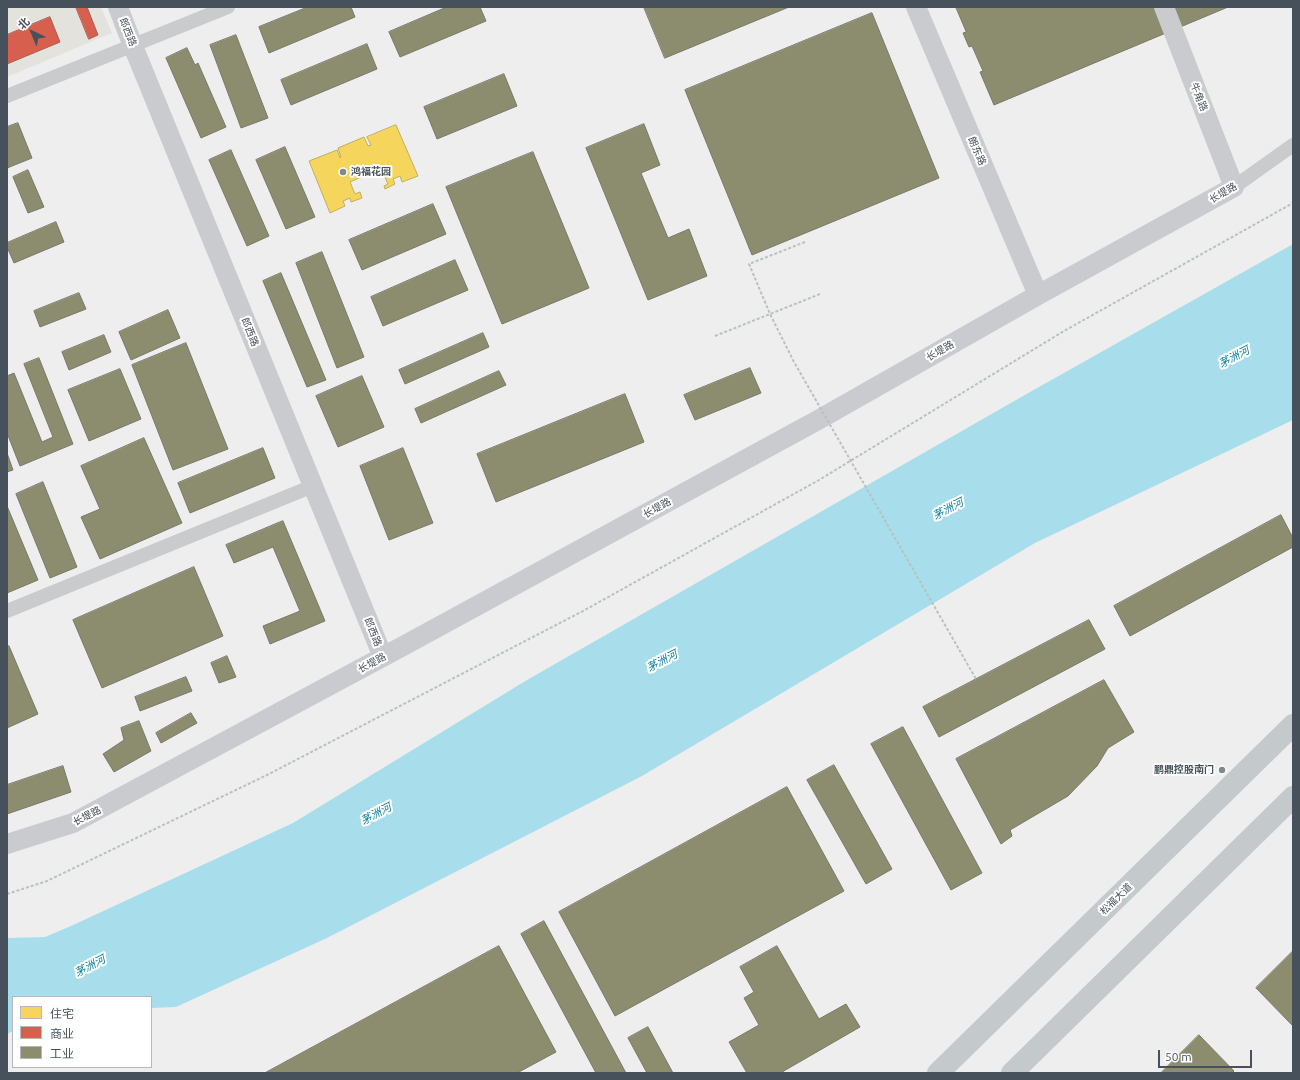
<!DOCTYPE html>
<meta charset="utf-8">
<style>
body{margin:0}
#map{position:relative;width:1300px;height:1080px;overflow:hidden;background:#efeeee;font-family:Ubuntu,"Noto Sans SC",sans-serif}
canvas{display:block}
.frame{position:absolute;inset:0;border:8px solid #46515b;pointer-events:none}
.legend{position:absolute;left:12px;top:996px;width:140px;height:72px;box-sizing:border-box;background:#fff;border:1px solid #b5b9bd;margin:0;padding:5px 7px;list-style:none;font-size:12px;color:#46515b}
.legend li{display:flex;align-items:center;gap:8px;height:20px}
.legend b{width:20px;border:1px solid #b5b9bd}
.north{position:absolute;left:12px;top:12px;width:40px;height:40px;-webkit-text-stroke:3px #fff;paint-order:stroke;rotate:316deg;font-size:11px;font-weight:700;line-height:16px;text-align:center;color:#46515b}
.north::after{content:'';display:block;margin:auto;width:14px;height:18px;background:#46515b;clip-path:polygon(50% 0,100% 100%,50% 72%,0 100%)}
.scale{position:absolute;left:1158px;top:1050px;width:94px;height:18px;box-sizing:border-box;border:2px solid #46515b;border-top:0;padding-left:5px;font-size:12px;line-height:14px;white-space:nowrap;color:#46515b;-webkit-text-stroke:3px #fff;paint-order:stroke}
</style>
<div id="map">
<canvas width="1300" height="1080"></canvas>
<div class="frame"></div>
<ul class="legend">
<li><b style="height:11px;background:#f6d55c"></b>住宅</li>
<li><b style="height:11px;background:#d6604d"></b>商业</li>
<li><b style="height:11px;background:#8c8c6e"></b>工业</li>
</ul>
<div class="north">北</div>
<div class="scale">50 m</div>
</div>
<script>
const context = document.querySelector('canvas').getContext('2d');
context.lineJoin = 'round';
function fill(path, color) {
  context.fillStyle = color;
  context.fill(path, 'evenodd');
}
function strokePath(path, color, width, dash) {
  context.strokeStyle = color;
  context.lineWidth = width;
  context.lineCap = dash ? 'butt' : 'round';
  context.setLineDash(dash || []);
  context.stroke(path);
}
function drawText(font, color, halo, rows, align = 'center') {
  context.font = font + ' Ubuntu,"Noto Sans SC",sans-serif';
  context.lineWidth = 4;
  context.setLineDash([]);
  context.textBaseline = 'middle';
  context.strokeStyle = halo;
  context.fillStyle = color;
  for (const [text, x, y, turn = 0] of rows) {
    context.save();
    context.translate(x, y);
    context.rotate((+turn || 0) * Math.PI / 180);
    context.textAlign = isNaN(turn) ? turn : align;
    if (halo) context.strokeText(text, 0, 0);
    context.fillText(text, 0, 0);
    context.restore();
  }
}
fill(new Path2D(`
 M 7,7 L 101,7 L 112,33 L 7,77 Z`), '#e4e2dc');
fill(new Path2D(`
 M 1293,244 L 1293,420 L 1035,543 L 642,776 L 327,938 L 176,1007 L 151,1008 L 151,997 L 13,997 L 13,1031 L 7,1034 L 7,938 L 45,937 L 71,926 L 293,823 L 527,680 L 1023,396 Z`), '#a8deeb');
const homes = new Path2D(`
 M 396,125 L 418,176 L 402,182 L 400,176 L 393,179 L 395,184 L 385,189 L 384,186 L 388,184 L 381,168 L 350,182 L 355,194 L 360,192 L 362,198 L 351,202 L 350,198 L 343,201 L 345,206 L 330,213 L 309,161 L 337,150 L 340,158 L 341,157 L 338,148 L 364,137 L 368,146 L 371,145 L 367,137 Z`);
fill(homes, '#f6d55c');
strokePath(homes, '#c1ad5c', 1);
const shops = new Path2D(`
 M 76,7 L 87,7 L 98,35 L 89,39 Z
 M 50,17 L 60,42 L 7,64 L 7,35 Z`);
fill(shops, '#d6604d');
strokePath(shops, '#ab5c51', 1);
const industry = new Path2D(`
 M 308,7 L 351,7 L 355,17 L 269,53 L 259,27 Z
 M 447,7 L 480,7 L 486,21 L 400,57 L 389,32 Z
 M 644,7 L 789,7 L 665,58 Z
 M 956,7 L 1228,7 L 994,105 L 980,72 L 983,71 L 972,46 L 969,47 L 963,33 L 966,32 Z
 M 872,13 L 939,178 L 752,255 L 685,90 Z
 M 236,35 L 268,118 L 241,128 L 210,45 Z
 M 367,44 L 377,69 L 291,105 L 281,80 Z
 M 187,48 L 195,65 L 198,63 L 226,127 L 201,138 L 166,58 Z
 M 504,74 L 517,106 L 437,139 L 424,107 Z
 M 18,123 L 32,158 L 7,168 L 7,127 Z
 M 644,124 L 660,165 L 641,173 L 668,238 L 689,229 L 707,276 L 648,300 L 586,148 Z
 M 285,147 L 315,217 L 286,229 L 256,160 Z
 M 231,150 L 269,236 L 247,246 L 209,160 Z
 M 533,152 L 589,288 L 502,324 L 446,187 Z
 M 28,170 L 44,207 L 28,213 L 13,177 Z
 M 433,204 L 446,234 L 362,270 L 349,240 Z
 M 56,222 L 64,242 L 14,263 L 7,247 L 7,243 Z
 M 322,252 L 364,357 L 337,368 L 296,263 Z
 M 455,260 L 468,290 L 383,326 L 371,297 Z
 M 281,273 L 326,380 L 307,387 L 263,281 Z
 M 79,293 L 86,309 L 40,327 L 34,311 Z
 M 168,310 L 180,338 L 131,360 L 119,332 Z
 M 483,333 L 489,347 L 405,384 L 399,370 Z
 M 104,335 L 111,352 L 69,370 L 62,352 Z
 M 186,343 L 228,449 L 173,470 L 132,365 Z
 M 39,358 L 73,444 L 20,466 L 7,433 L 7,376 L 14,373 L 42,442 L 53,437 L 24,364 Z
 M 750,368 L 761,393 L 695,420 L 684,395 Z
 M 120,369 L 141,419 L 89,441 L 68,390 Z
 M 499,371 L 506,385 L 421,423 L 415,409 Z
 M 362,376 L 384,427 L 338,447 L 316,396 Z
 M 625,394 L 644,442 L 496,502 L 477,454 Z
 M 144,438 L 182,523 L 100,559 L 81,517 L 100,509 L 81,466 Z
 M 263,448 L 275,478 L 190,513 L 178,483 Z
 M 403,448 L 433,523 L 389,540 L 360,466 Z
 M 7,453 L 13,470 L 7,472 Z
 M 43,482 L 77,567 L 50,578 L 16,494 Z
 M 7,506 L 38,580 L 7,593 Z
 M 1281,515 L 1293,538 L 1293,547 L 1130,636 L 1114,606 Z
 M 283,521 L 325,621 L 270,644 L 263,626 L 300,611 L 273,547 L 234,563 L 226,545 Z
 M 194,567 L 223,636 L 102,688 L 73,620 Z
 M 1089,620 L 1105,649 L 939,737 L 923,707 Z
 M 9,646 L 38,714 L 7,728 L 7,647 Z
 M 227,656 L 236,677 L 219,683 L 211,663 Z
 M 186,677 L 192,691 L 140,711 L 135,697 Z
 M 1104,680 L 1134,732 L 1108,748 L 1097,766 L 1068,796 L 1010,830 L 1012,836 L 1001,844 L 956,759 Z
 M 191,713 L 197,723 L 161,743 L 156,733 Z
 M 139,721 L 151,751 L 114,772 L 103,754 L 124,740 L 121,728 Z
 M 903,727 L 982,873 L 951,890 L 871,744 Z
 M 834,765 L 892,869 L 866,884 L 807,780 Z
 M 63,766 L 71,792 L 7,814 L 7,785 Z
 M 787,787 L 844,891 L 615,1016 L 559,912 Z
 M 544,921 L 626,1073 L 596,1073 L 529,949 L 521,934 Z
 M 499,946 L 556,1052 L 517,1073 L 265,1073 Z
 M 777,946 L 819,1019 L 846,1004 L 860,1027 L 782,1072 L 782,1073 L 747,1073 L 729,1042 L 759,1025 L 744,998 L 754,992 L 740,967 Z
 M 1293,951 L 1293,1026 L 1256,988 Z
 M 648,1027 L 673,1073 L 647,1073 L 628,1038 Z
 M 1199,1035 L 1234,1071 L 1232,1073 L 1161,1073 Z`);
fill(industry, '#8c8c6e');
strokePath(industry, '#777a68', 1);
strokePath(new Path2D(`
 M 715,336 L 820,294
 M 7,894 L 47,881 L 267,775 L 583,611 L 819,480 L 1064,331 L 1293,203`), '#b7c2be', 2, [3, 2]);
strokePath(new Path2D(`
 M 7,96 L 228,7
 M 1234,187 L 1293,145
 M 7,611 L 313,486`), '#c9cbcd', 14);
strokePath(new Path2D(`
 M 118,7 L 133,46 L 383,657
 M 916,7 L 1038,295
 M 7,844 L 73,823 L 405,645 L 818,420 L 1038,295 L 1234,187 L 1164,7`), '#c9cbcf', 20);
strokePath(new Path2D(`
 M 938,1073 L 1293,725
 M 1012,1073 L 1293,797`), '#c4c9cc', 22);
strokePath(new Path2D(`
 M 805,242 L 749,264 L 770,314 L 794,362 L 976,679`), '#b7c2be', 2, [3, 2]);
for (const [x, y, r, color] of [
 [343,172,4,"#81888e"],
 [1222,770,4,"#81888e"]
]) {
  const dot = new Path2D();
  dot.arc(x, y, r, 0, 2 * Math.PI);
  context.fillStyle = color;
  context.fill(dot);
  strokePath(dot, '#fff', 1.5);
}
drawText('10px', '#46515b', '#fff', [
 ["郎西路",128,32,69],
 ["牛角路",1199,97,69],
 ["朗东路",977,151,67],
 ["长堤路",1223,193,-30],
 ["郎西路",250,332,68],
 ["长堤路",940,351,-30],
 ["长堤路",657,508,-29],
 ["郎西路",373,632,68],
 ["长堤路",372,663,-28],
 ["长堤路",87,816,-27],
 ["松福大道",1116,899,-44]
]);
drawText('bold 10px', '#46515b', '#fff', [
 ["鸿福花园",351,172],
 ["鹏鼎控股南门",1214,770,"right"]
], 'left');
drawText('italic 11px', '#0e819e', '#fff', [
 ["茅洲河",1234,357,-28],
 ["茅洲河",948,509,-28],
 ["茅洲河",662,661,-28],
 ["茅洲河",376,814,-28],
 ["茅洲河",90,966,-28]
]);
</script>
